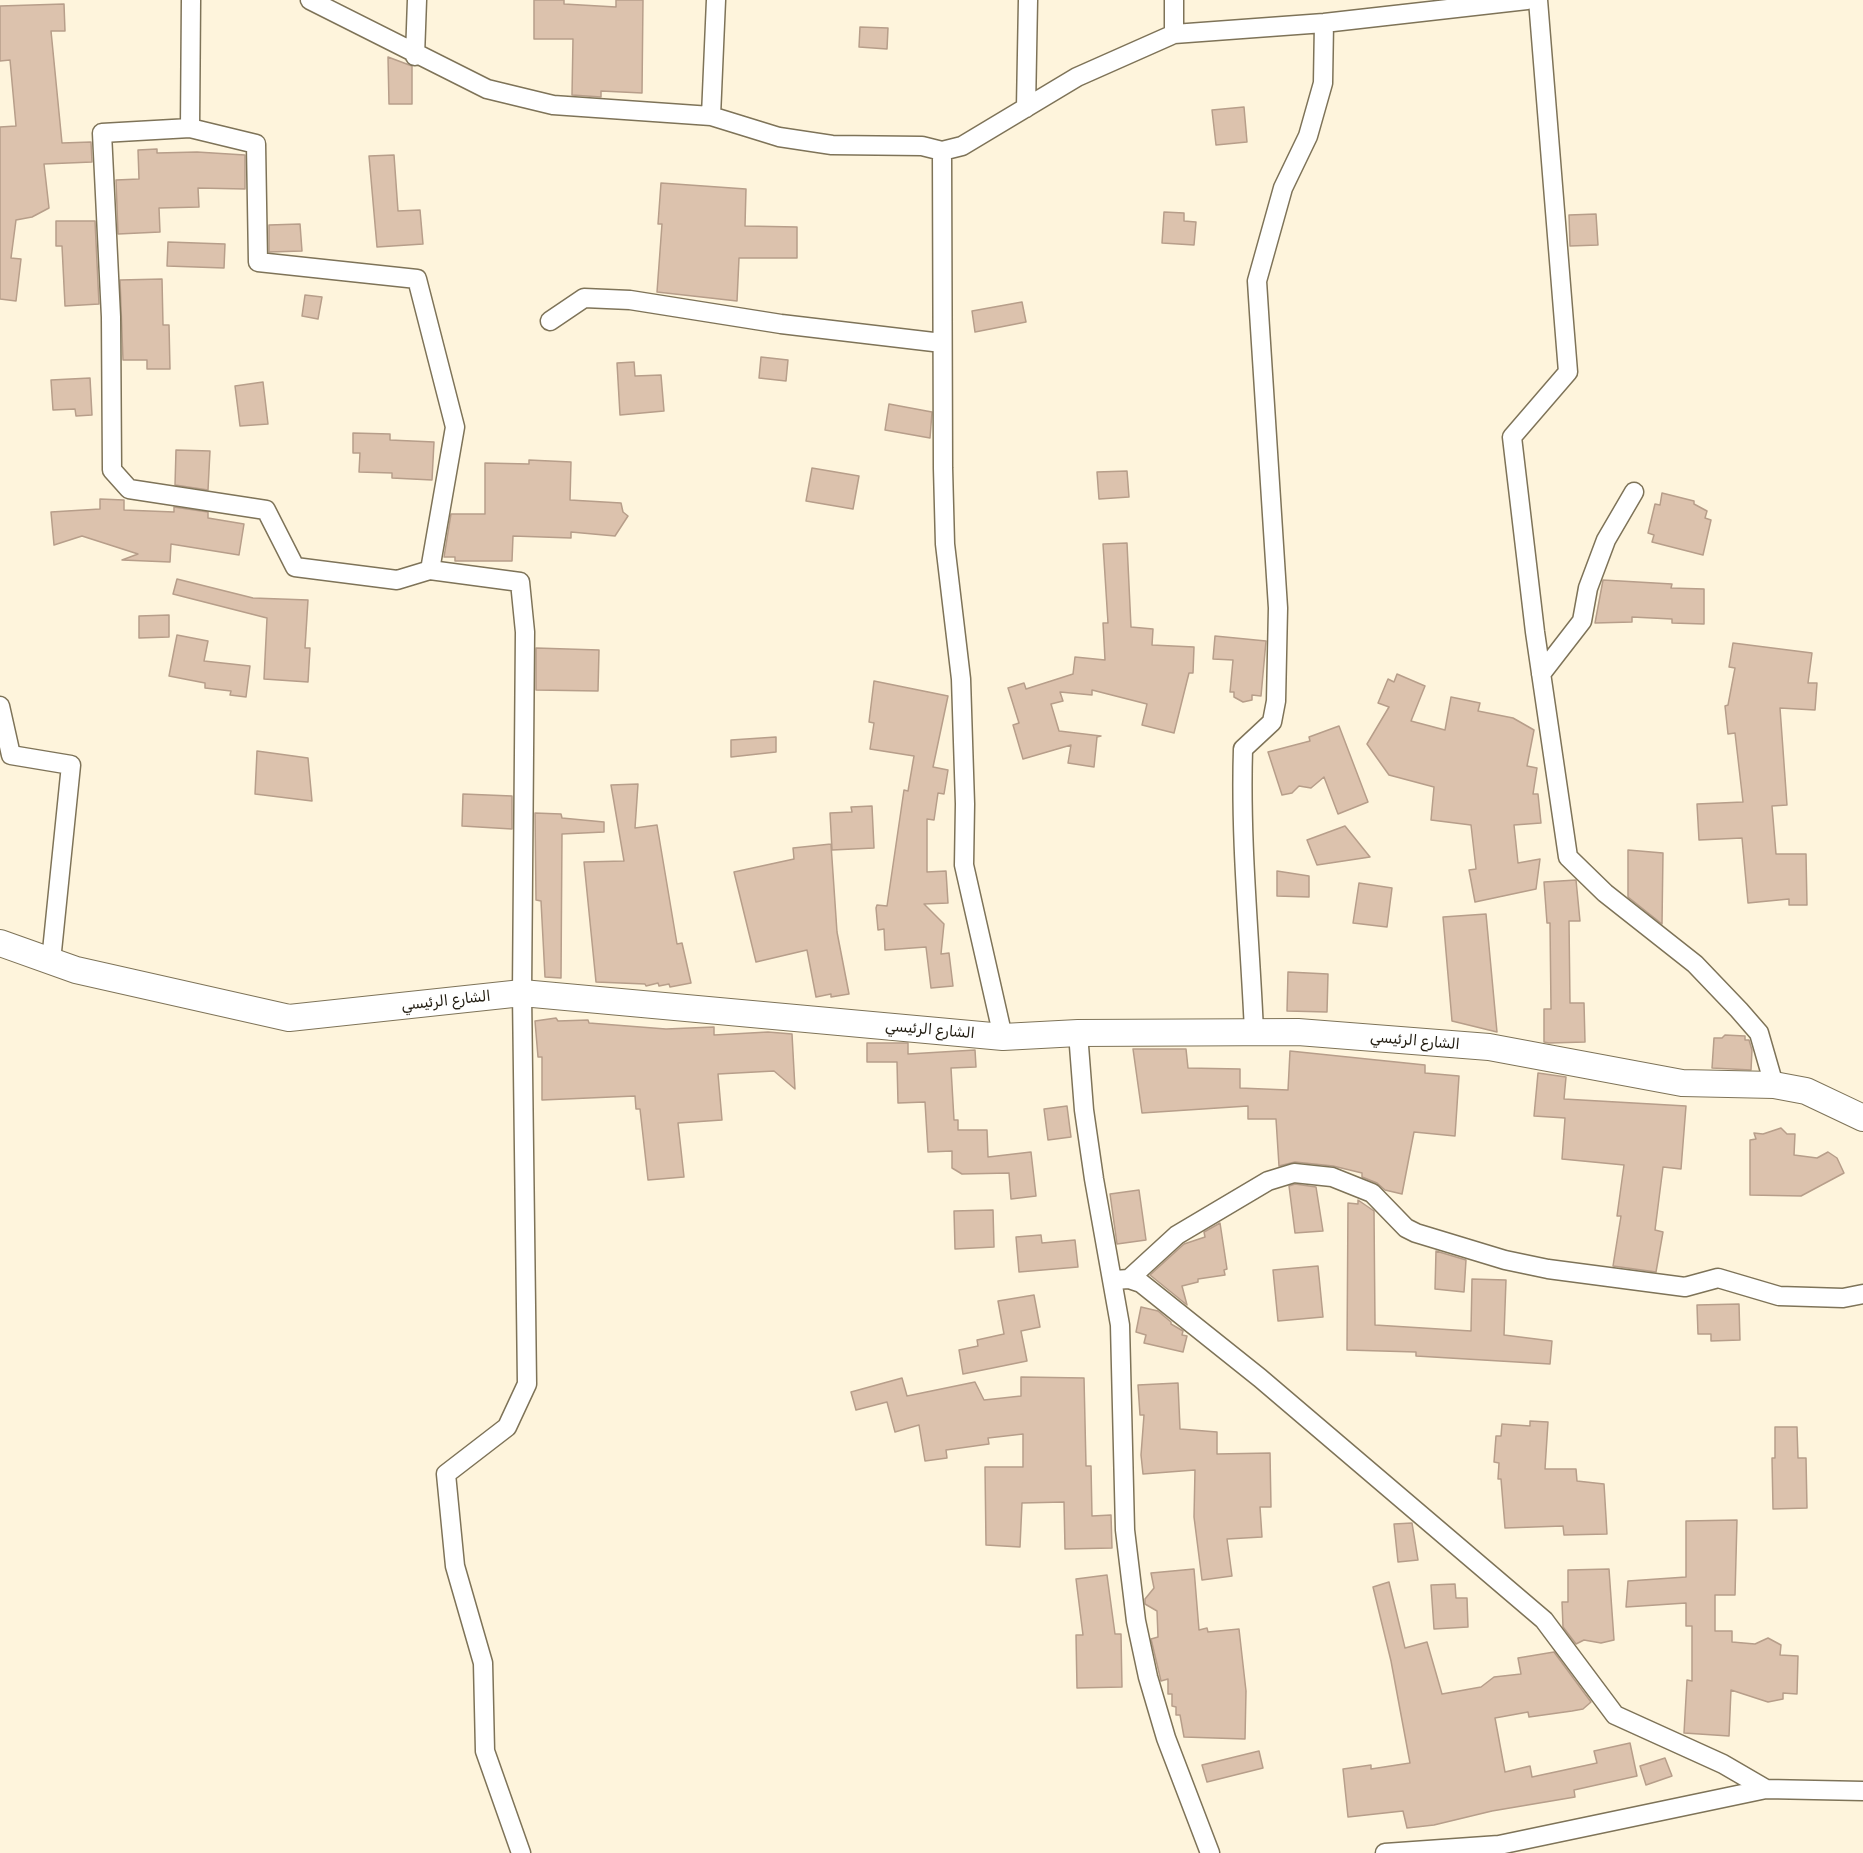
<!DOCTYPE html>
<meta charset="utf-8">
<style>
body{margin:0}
canvas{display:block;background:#fef4dc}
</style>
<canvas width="1863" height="1853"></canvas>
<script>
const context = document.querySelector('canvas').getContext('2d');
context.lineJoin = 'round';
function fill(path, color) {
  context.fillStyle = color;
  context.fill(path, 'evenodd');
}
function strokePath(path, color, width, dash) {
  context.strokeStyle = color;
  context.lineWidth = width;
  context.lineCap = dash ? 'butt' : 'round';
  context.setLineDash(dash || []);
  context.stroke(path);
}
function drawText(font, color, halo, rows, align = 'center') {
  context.font = font + ' Rubik,Cairo,sans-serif';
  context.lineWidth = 5;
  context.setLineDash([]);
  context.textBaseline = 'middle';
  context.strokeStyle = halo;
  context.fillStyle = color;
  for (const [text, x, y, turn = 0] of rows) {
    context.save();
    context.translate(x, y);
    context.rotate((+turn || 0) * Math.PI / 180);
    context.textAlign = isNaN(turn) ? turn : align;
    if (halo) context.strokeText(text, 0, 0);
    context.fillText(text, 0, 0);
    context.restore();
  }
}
const building = new Path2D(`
 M 534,0 L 564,0 L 564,4 L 616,7 L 616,0 L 643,0 L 642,93 L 601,91 L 601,97 L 572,95 L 573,39 L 534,39 Z
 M 64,4 L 65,31 L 51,31 L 62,143 L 91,142 L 92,162 L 44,164 L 49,208 L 32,217 L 16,220 L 11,258 L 21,259 L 16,301 L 0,299 L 0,127 L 16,126 L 10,60 L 0,61 L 0,6 Z
 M 860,27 L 888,28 L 887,49 L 859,47 Z
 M 388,57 L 412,66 L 412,104 L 389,104 Z
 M 1244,107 L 1247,142 L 1216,145 L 1212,110 Z
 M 157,149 L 157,153 L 197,152 L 245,155 L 245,189 L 198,188 L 199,207 L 159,208 L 160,232 L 118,234 L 116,180 L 139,179 L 138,150 Z
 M 394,155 L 398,211 L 420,210 L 423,244 L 377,247 L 369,156 Z
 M 661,183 L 746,189 L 745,226 L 797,227 L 797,258 L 739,258 L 737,301 L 657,292 L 662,224 L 658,224 Z
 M 1164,212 L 1184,213 L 1184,221 L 1196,222 L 1194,245 L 1162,243 Z
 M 1596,214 L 1598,245 L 1570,246 L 1569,215 Z
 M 56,221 L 95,221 L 99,304 L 65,306 L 62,246 L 56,246 Z
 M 300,224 L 302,251 L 269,252 L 269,225 Z
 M 168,242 L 225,244 L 224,268 L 167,266 Z
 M 162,279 L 163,325 L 169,325 L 170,369 L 147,369 L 147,360 L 123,360 L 120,280 Z
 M 305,295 L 322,297 L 318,319 L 302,316 Z
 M 1022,302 L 1026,322 L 975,332 L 972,311 Z
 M 761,357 L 788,360 L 786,381 L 759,378 Z
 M 634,362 L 635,376 L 661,375 L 664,411 L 620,415 L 617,363 Z
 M 90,378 L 92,415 L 76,416 L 75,409 L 53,410 L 51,380 Z
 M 263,382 L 268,424 L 240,426 L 235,386 Z
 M 889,404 L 932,412 L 930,438 L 885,430 Z
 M 353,433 L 390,434 L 390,440 L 434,442 L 432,480 L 392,478 L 392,473 L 359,472 L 360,453 L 353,453 Z
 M 176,450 L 210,451 L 208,490 L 175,485 Z
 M 529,460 L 571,462 L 570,500 L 621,503 L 623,512 L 628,516 L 615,536 L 571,532 L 571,538 L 513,536 L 512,561 L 455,561 L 455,557 L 444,557 L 451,514 L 485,514 L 485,463 L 529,464 Z
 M 812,468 L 859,476 L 853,509 L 806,501 Z
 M 1127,471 L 1129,497 L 1099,499 L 1097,472 Z
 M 1662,493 L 1694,501 L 1694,504 L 1707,511 L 1705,518 L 1711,520 L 1703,555 L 1652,542 L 1654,535 L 1648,533 L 1655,504 L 1660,505 Z
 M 100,499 L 124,500 L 124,510 L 174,512 L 174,507 L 208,512 L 208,518 L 244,524 L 239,555 L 171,544 L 170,562 L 122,560 L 138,554 L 82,536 L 54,545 L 51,512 L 100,509 Z
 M 1127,543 L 1131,627 L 1153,629 L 1152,645 L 1194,647 L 1193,673 L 1189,673 L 1174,733 L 1142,725 L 1147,704 L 1092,690 L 1092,695 L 1060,692 L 1063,701 L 1051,704 L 1059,731 L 1101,736 L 1097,737 L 1094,767 L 1068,763 L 1071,745 L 1023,759 L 1013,725 L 1019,723 L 1008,688 L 1024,683 L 1026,689 L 1073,674 L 1075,657 L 1105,660 L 1103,623 L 1108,623 L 1103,544 Z
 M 177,579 L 253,598 L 308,600 L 305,648 L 310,648 L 308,682 L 264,679 L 267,618 L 173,594 Z
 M 1603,580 L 1672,584 L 1671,588 L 1704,589 L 1704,624 L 1672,623 L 1672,619 L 1632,617 L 1632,622 L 1595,623 Z
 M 169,615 L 169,637 L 139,638 L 139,616 Z
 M 177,635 L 208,641 L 204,661 L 250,666 L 246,697 L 230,695 L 231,691 L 205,688 L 205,683 L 169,676 Z
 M 1215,636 L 1266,641 L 1261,696 L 1252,695 L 1252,700 L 1243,702 L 1234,697 L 1234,692 L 1230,692 L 1233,660 L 1213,659 Z
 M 1733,643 L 1812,653 L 1808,683 L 1817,683 L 1815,710 L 1780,708 L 1787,805 L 1772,806 L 1776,854 L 1806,854 L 1807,905 L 1789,905 L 1789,899 L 1748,903 L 1742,838 L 1699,840 L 1697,804 L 1743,802 L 1735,733 L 1728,734 L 1725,706 L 1728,705 L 1735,668 L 1729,667 Z
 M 536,648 L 599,650 L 598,691 L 536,690 Z
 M 1397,674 L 1425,686 L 1411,721 L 1445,730 L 1451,697 L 1480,703 L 1478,711 L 1513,718 L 1534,730 L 1527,766 L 1537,768 L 1533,794 L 1538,794 L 1541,823 L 1514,825 L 1518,863 L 1540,859 L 1536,889 L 1475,902 L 1469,870 L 1476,869 L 1471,825 L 1431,820 L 1434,787 L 1389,775 L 1367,744 L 1389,707 L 1378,703 L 1388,679 L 1394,682 Z
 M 874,681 L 948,696 L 933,767 L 948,770 L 944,794 L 938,793 L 934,820 L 927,819 L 927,872 L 946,871 L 948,903 L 924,904 L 944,924 L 941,954 L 949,953 L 953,986 L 931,988 L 926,947 L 885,950 L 884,929 L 878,930 L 876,908 L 877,905 L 887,906 L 904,790 L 908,791 L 914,756 L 870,749 L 874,723 L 869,722 Z
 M 1339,726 L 1368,802 L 1338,814 L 1324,777 L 1311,788 L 1299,786 L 1292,793 L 1282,795 L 1268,752 L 1310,741 L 1309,737 Z
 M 776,737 L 776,752 L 731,757 L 731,740 Z
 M 257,751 L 308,758 L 312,801 L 255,794 Z
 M 638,784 L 635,828 L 657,825 L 677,944 L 682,943 L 691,983 L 670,987 L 669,984 L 659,986 L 658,983 L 646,986 L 645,984 L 596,982 L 584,862 L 624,861 L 611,785 Z
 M 463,794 L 512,796 L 512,829 L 462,826 Z
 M 872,806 L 874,848 L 832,850 L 830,813 L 852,812 L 851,807 Z
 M 535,813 L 561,814 L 562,818 L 604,822 L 604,832 L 562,834 L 561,978 L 545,977 L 541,901 L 536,900 Z
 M 1345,826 L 1370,857 L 1317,865 L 1307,840 Z
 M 831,844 L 837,932 L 849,994 L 831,997 L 831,994 L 816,997 L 807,950 L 756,962 L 734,872 L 794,859 L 793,848 Z
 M 1628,850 L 1663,853 L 1662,924 L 1628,897 Z
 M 1277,871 L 1309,876 L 1309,897 L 1277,896 Z
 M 1576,880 L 1580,921 L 1569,921 L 1570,1003 L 1584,1003 L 1585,1042 L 1549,1043 L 1544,1042 L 1544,1009 L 1551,1009 L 1550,923 L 1547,923 L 1544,882 Z
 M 1359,883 L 1392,888 L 1387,927 L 1353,923 Z
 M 1486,914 L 1497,1032 L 1452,1021 L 1443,917 Z
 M 1288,972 L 1328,974 L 1327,1012 L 1287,1011 Z
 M 556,1018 L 558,1021 L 588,1020 L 589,1023 L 666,1029 L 714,1027 L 714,1035 L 768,1032 L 792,1034 L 795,1089 L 774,1071 L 718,1074 L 722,1120 L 678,1123 L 684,1177 L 648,1180 L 640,1109 L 636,1109 L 635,1096 L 542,1100 L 542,1057 L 538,1057 L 535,1021 Z
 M 1725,1035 L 1745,1036 L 1745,1040 L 1749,1040 L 1752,1050 L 1751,1070 L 1712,1068 L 1714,1038 L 1722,1038 Z
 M 867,1043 L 908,1043 L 908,1054 L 975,1050 L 976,1067 L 951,1068 L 954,1120 L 958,1120 L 958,1130 L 987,1130 L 988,1157 L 1031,1152 L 1036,1196 L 1011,1199 L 1009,1173 L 962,1174 L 952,1168 L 952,1151 L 928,1152 L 925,1102 L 898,1103 L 897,1062 L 867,1062 Z
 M 1133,1049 L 1186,1049 L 1188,1068 L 1240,1069 L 1240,1088 L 1288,1090 L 1290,1051 L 1425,1065 L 1425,1073 L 1459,1076 L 1455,1136 L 1414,1132 L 1402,1194 L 1385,1190 L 1377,1183 L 1362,1177 L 1362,1173 L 1333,1166 L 1295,1162 L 1279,1166 L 1276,1119 L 1248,1119 L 1248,1106 L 1142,1113 Z
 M 1538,1073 L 1566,1077 L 1564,1099 L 1686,1106 L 1681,1169 L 1663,1167 L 1655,1230 L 1663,1232 L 1656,1272 L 1613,1266 L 1621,1216 L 1617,1216 L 1624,1165 L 1562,1159 L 1565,1118 L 1534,1116 Z
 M 1067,1106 L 1071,1137 L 1048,1140 L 1044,1109 Z
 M 1781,1128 L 1787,1134 L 1795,1134 L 1794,1155 L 1817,1158 L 1828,1152 L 1837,1158 L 1844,1173 L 1801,1196 L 1750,1195 L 1750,1140 L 1756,1139 L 1754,1133 L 1763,1134 Z
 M 1295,1184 L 1316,1187 L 1323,1231 L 1295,1233 L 1289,1186 Z
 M 1139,1190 L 1146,1240 L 1117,1244 L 1110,1194 Z
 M 1358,1200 L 1374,1211 L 1375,1325 L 1471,1331 L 1472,1279 L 1506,1280 L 1504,1335 L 1552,1341 L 1550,1364 L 1416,1356 L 1416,1352 L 1347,1350 L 1348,1203 L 1358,1204 Z
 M 993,1210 L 994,1247 L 955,1249 L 954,1211 Z
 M 1220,1223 L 1227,1269 L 1224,1270 L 1225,1275 L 1198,1279 L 1198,1282 L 1182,1286 L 1187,1305 L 1150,1275 L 1184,1244 L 1205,1237 L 1204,1232 Z
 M 1041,1235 L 1042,1243 L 1075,1240 L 1078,1267 L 1019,1272 L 1016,1237 Z
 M 1436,1251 L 1466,1260 L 1464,1292 L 1435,1289 Z
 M 1318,1266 L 1323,1317 L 1278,1321 L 1273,1270 Z
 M 1034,1295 L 1040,1327 L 1021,1331 L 1027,1361 L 963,1374 L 959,1350 L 978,1346 L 977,1340 L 1004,1334 L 998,1301 Z
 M 1739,1304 L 1740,1340 L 1711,1341 L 1711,1334 L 1698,1334 L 1697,1305 Z
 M 1141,1307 L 1158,1311 L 1171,1322 L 1171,1324 L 1183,1331 L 1182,1335 L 1187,1336 L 1183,1352 L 1144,1343 L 1146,1335 L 1136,1332 Z
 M 1021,1377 L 1084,1378 L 1086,1466 L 1091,1466 L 1092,1516 L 1111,1515 L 1112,1548 L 1065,1549 L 1064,1502 L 1022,1503 L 1020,1547 L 986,1545 L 985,1467 L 1023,1467 L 1023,1434 L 988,1438 L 989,1444 L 946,1450 L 947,1458 L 925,1461 L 919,1425 L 895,1432 L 887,1402 L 856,1410 L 851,1392 L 902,1378 L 907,1396 L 975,1382 L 984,1400 L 1021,1396 Z
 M 1178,1383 L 1180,1429 L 1217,1432 L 1217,1454 L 1270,1453 L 1271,1507 L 1260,1507 L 1262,1537 L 1227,1539 L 1232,1576 L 1202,1580 L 1194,1517 L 1195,1470 L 1143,1474 L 1141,1455 L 1144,1415 L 1140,1415 L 1138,1385 Z
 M 1530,1421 L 1548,1422 L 1545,1469 L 1576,1469 L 1577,1481 L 1604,1484 L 1607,1534 L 1564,1535 L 1563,1526 L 1505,1528 L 1501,1479 L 1498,1479 L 1499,1463 L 1494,1462 L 1496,1436 L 1501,1436 L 1502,1424 L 1530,1426 Z
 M 1775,1427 L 1797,1427 L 1798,1458 L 1806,1458 L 1807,1508 L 1773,1509 L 1772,1458 L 1775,1458 Z
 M 1737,1520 L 1735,1595 L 1715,1595 L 1715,1631 L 1732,1631 L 1732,1642 L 1755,1644 L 1768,1638 L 1781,1645 L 1780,1655 L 1798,1656 L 1797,1694 L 1783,1693 L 1783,1699 L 1768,1702 L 1731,1690 L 1729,1736 L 1684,1733 L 1687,1680 L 1692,1681 L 1692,1626 L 1686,1626 L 1686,1603 L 1626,1607 L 1628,1581 L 1686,1577 L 1686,1521 Z
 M 1412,1523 L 1418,1560 L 1398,1562 L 1394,1524 Z
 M 1194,1569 L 1199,1630 L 1207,1628 L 1208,1632 L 1239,1629 L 1246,1691 L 1245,1739 L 1184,1737 L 1180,1715 L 1176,1715 L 1176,1707 L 1172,1706 L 1172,1694 L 1168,1694 L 1168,1679 L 1161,1681 L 1151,1639 L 1158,1637 L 1157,1611 L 1145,1604 L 1145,1599 L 1154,1588 L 1151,1573 Z
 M 1609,1569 L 1614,1640 L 1601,1643 L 1584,1640 L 1576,1644 L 1563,1627 L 1562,1602 L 1568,1602 L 1568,1570 Z
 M 1107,1575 L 1115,1634 L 1121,1634 L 1122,1687 L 1077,1688 L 1076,1635 L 1083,1635 L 1076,1579 Z
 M 1389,1582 L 1405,1648 L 1427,1642 L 1442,1694 L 1481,1687 L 1494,1677 L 1521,1674 L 1518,1658 L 1554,1652 L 1591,1702 L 1583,1709 L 1572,1711 L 1529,1717 L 1528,1712 L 1495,1718 L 1505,1772 L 1530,1766 L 1532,1777 L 1597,1763 L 1594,1751 L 1630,1743 L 1637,1776 L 1574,1790 L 1575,1797 L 1492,1811 L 1434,1825 L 1407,1828 L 1403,1811 L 1348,1817 L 1343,1769 L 1371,1765 L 1371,1769 L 1410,1763 L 1391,1661 L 1373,1587 Z
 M 1455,1584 L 1456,1598 L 1467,1598 L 1468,1627 L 1434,1629 L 1431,1585 Z
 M 1259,1751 L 1263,1768 L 1207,1782 L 1202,1765 Z
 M 1665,1758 L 1672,1776 L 1646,1785 L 1640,1766 Z`);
fill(building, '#dcc2ad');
strokePath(building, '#b79e8a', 1.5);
const street = new Path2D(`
 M 191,0 L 190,128 L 256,144 L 258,262 L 417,279 L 455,427 L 430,570 L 520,582 L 525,632 L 522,993 L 527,1384 L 507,1427 L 446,1474 L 455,1566 L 483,1663 L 485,1751 L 521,1853
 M 310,0 L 487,89 L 553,105 L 711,116 L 779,137 L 832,145 L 922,146 L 942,151 L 962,146 L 1077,77 L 1174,34 L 1324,23 L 1527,0
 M 1538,0 L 1568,372 L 1512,437 L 1535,632 L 1568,857 L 1605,893 L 1695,964 L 1739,1010 L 1759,1033 L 1774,1085
 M 1174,34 L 1174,0
 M 415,56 L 417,0
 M 1026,108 L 1028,0
 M 711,116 L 716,0
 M 190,128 L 102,133 L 111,317 L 112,470 L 129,489 L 266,510 L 295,567 L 397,580 L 430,570
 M 942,151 L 943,468 L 945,544 L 961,679 L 965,804 L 964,865 L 1003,1037
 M 550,321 L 584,298 L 630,300 L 781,324 L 942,343
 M 1541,674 L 1582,621 L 1588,588 L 1606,540 L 1634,492
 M 0,706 L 11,755 L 71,765 L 51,961
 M 1254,1032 C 1250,938 1240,844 1243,749 L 1272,722 L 1276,701 L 1278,608 L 1257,281 L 1283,188 L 1308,136 L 1323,83 L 1324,23
 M 1078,1033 L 1084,1110 L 1094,1179 L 1120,1325 L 1125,1530 L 1136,1621 L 1148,1677 L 1166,1738 L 1210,1853
 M 1129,1279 L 1177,1235 L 1268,1181 L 1294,1173 L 1332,1177 L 1372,1193 L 1406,1228 L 1416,1233 L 1505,1260 L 1548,1269 L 1685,1287 L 1718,1278 L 1779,1296 L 1843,1298 L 1863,1294
 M 1114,1280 L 1129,1279 L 1141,1283 L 1260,1378 L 1544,1620 L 1615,1715 L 1723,1764 L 1766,1789
 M 1385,1853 L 1499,1845 L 1766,1789 L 1863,1791`);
const secondary = new Path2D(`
 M 0,943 L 76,970 L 289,1018 L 522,993 L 1003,1037 L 1078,1033 L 1298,1032 L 1489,1047 L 1682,1083 L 1774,1085 L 1806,1091 L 1863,1118`);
strokePath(street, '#7e7358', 21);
strokePath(secondary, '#7e7358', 28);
strokePath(street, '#fff', 18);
strokePath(secondary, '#fff', 26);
drawText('15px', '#241f14', '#fff', [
 ["الشارع الرئيسي",446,1001,-6],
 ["الشارع الرئيسي",930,1030,5],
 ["الشارع الرئيسي",1415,1041,5]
]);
</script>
